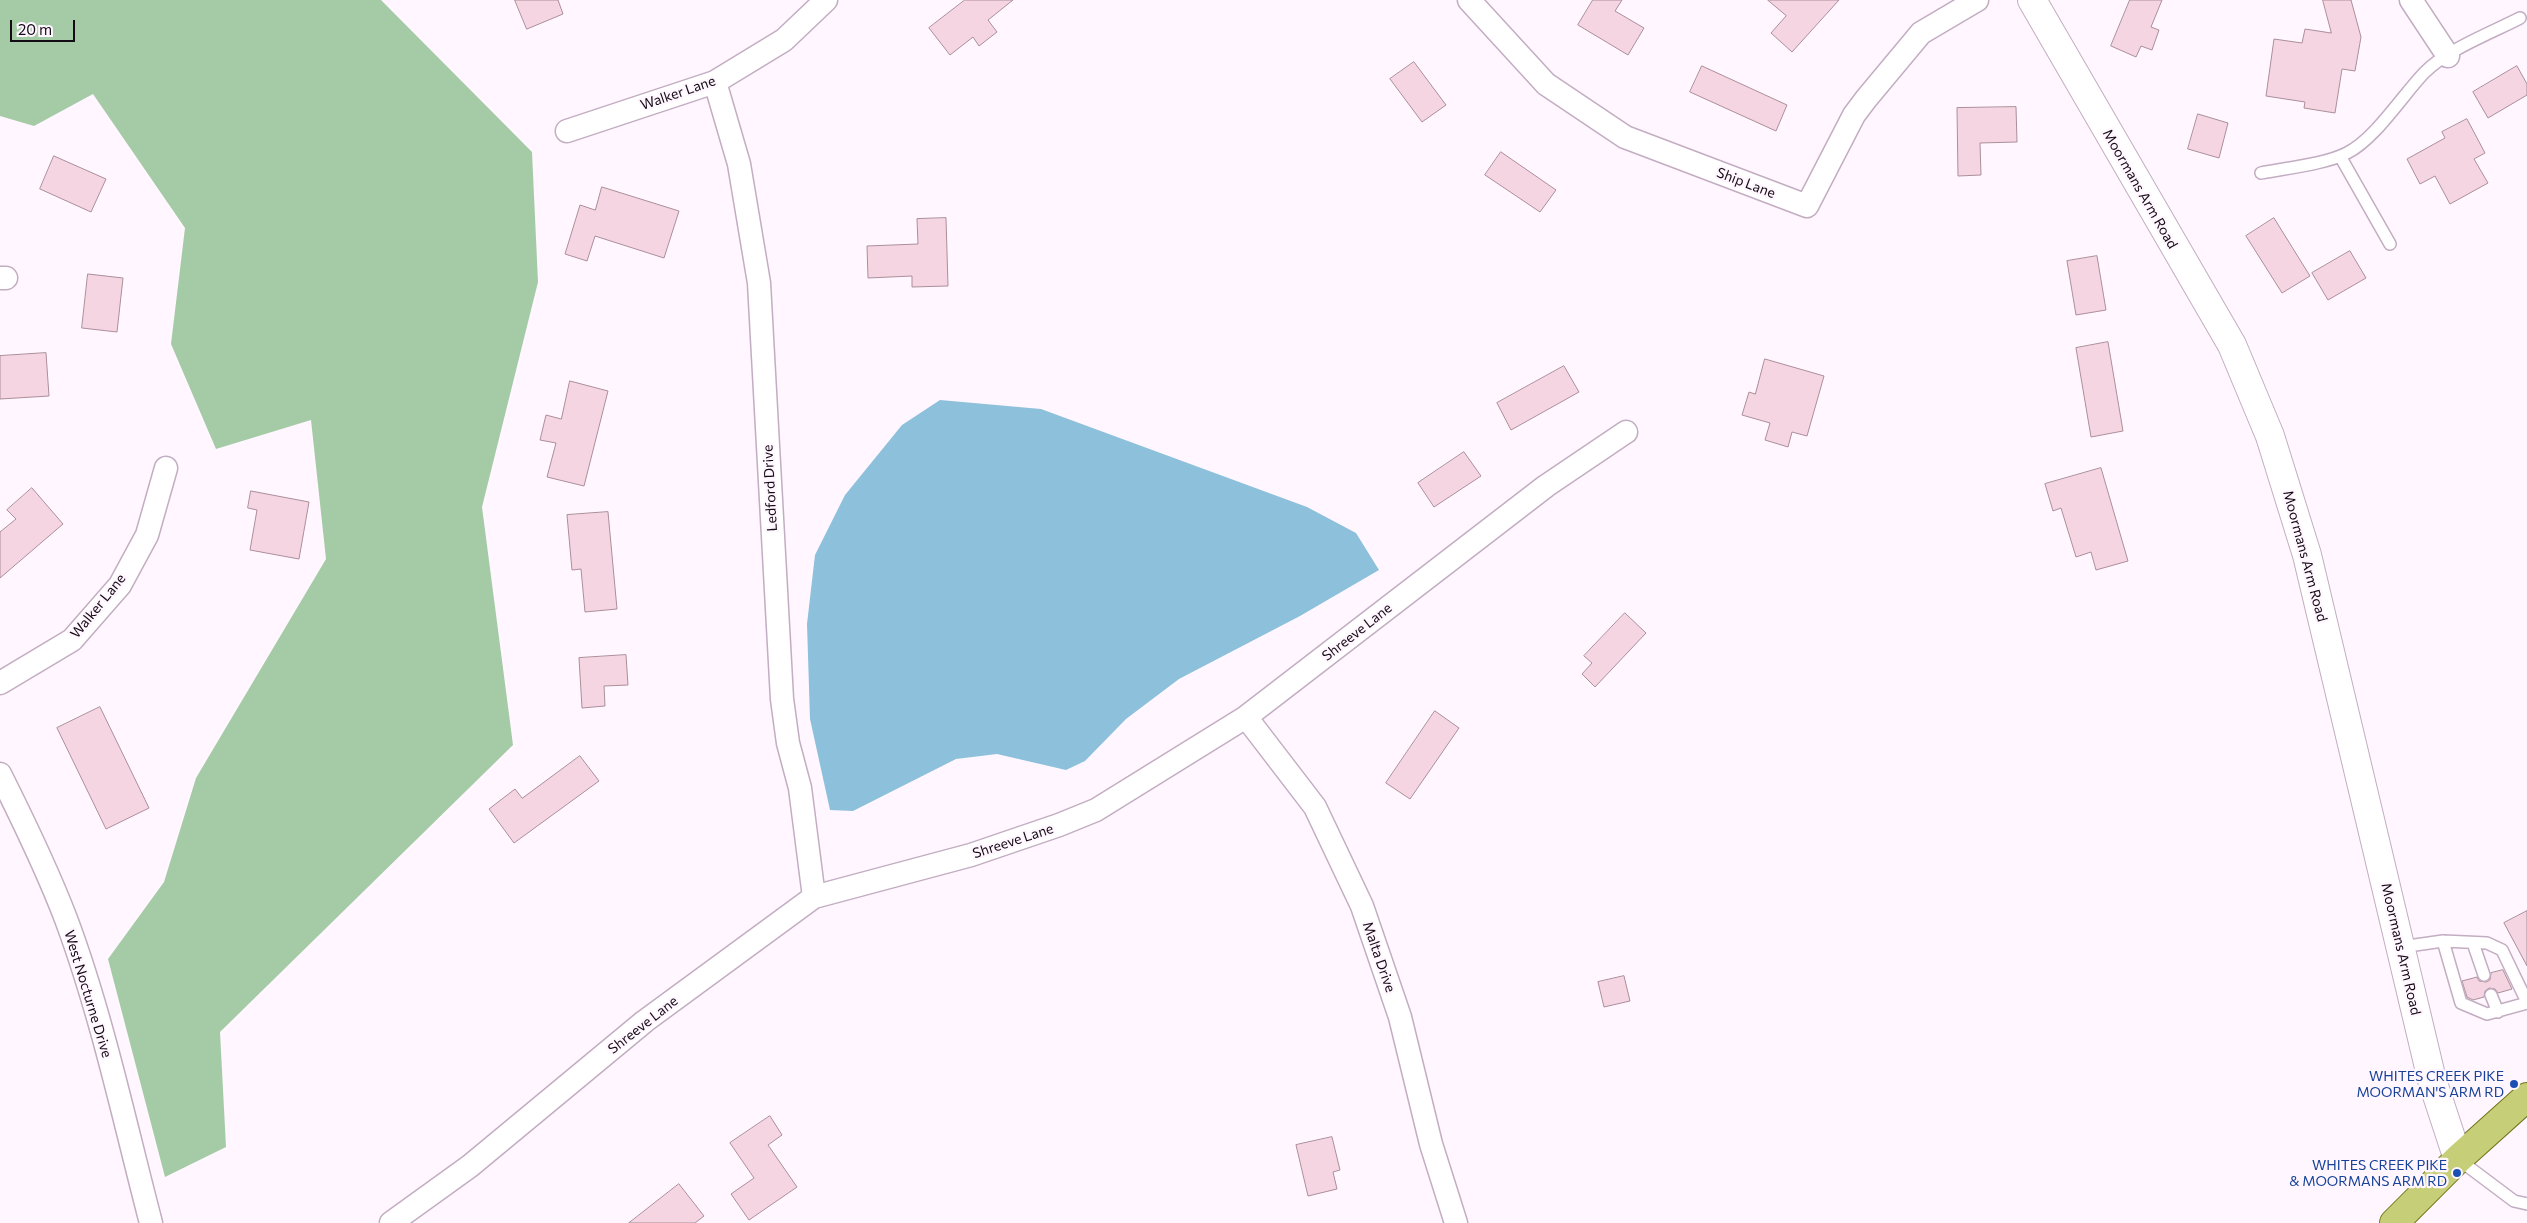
<!DOCTYPE html>
<style>
body{margin:0}
#map{position:relative;width:2527px;height:1223px;overflow:hidden;background:#fff6ff;font-family:Commissioner,sans-serif}
canvas{display:block}
.scale{position:absolute;left:10px;top:20px;width:65px;height:22px;box-sizing:border-box;border:2px solid #140c14;border-top:0;padding-left:6px;font-size:15px;line-height:18px;white-space:nowrap;color:#140c14;-webkit-text-stroke:4px #fff6ff;paint-order:stroke}
</style>
<div id="map">
<canvas width="2527" height="1223"></canvas>
<div class="scale">20 m</div>
</div>
<script>
const context = document.querySelector('canvas').getContext('2d');
context.lineJoin = 'round';
function fill(path, color) {
  context.fillStyle = color;
  context.fill(path, 'evenodd');
}
function strokePath(path, color, width, dash) {
  context.strokeStyle = color;
  context.lineWidth = width;
  context.lineCap = dash ? 'butt' : 'round';
  context.setLineDash(dash || []);
  context.stroke(path);
}
function drawText(font, color, halo, rows, align = 'center') {
  context.font = font + ' Commissioner,sans-serif';
  context.lineWidth = 4.5;
  context.setLineDash([]);
  context.textBaseline = 'middle';
  context.strokeStyle = halo;
  context.fillStyle = color;
  for (const [text, x, y, turn = 0] of rows) {
    context.save();
    context.translate(x, y);
    context.rotate((+turn || 0) * Math.PI / 180);
    context.textAlign = isNaN(turn) ? turn : align;
    if (halo) context.strokeText(text, 0, 0);
    context.fillText(text, 0, 0);
    context.restore();
  }
}
fill(new Path2D(`
 M 0,0 L 381,0 L 532,152 L 538,282 L 482,507 L 513,745 L 220,1032 L 226,1147 L 165,1177 L 108,959 L 164,882 L 196,778 L 326,559 L 311,420 L 216,449 L 171,344 L 185,228 L 93,94 L 34,126 L 0,116 Z`), '#a5cba6');
fill(new Path2D(`
 M 940,400 L 1041,409 L 1307,507 L 1356,533 L 1379,570 L 1300,616 L 1179,679 L 1126,719 L 1085,761 L 1066,770 L 997,754 L 956,759 L 853,811 L 830,810 L 810,719 L 807,624 L 815,555 L 845,495 L 902,425 Z`), '#8cc0db');
const building = new Path2D(`
 M 515,0 L 558,0 L 563,14 L 527,29 Z
 M 965,0 L 1013,0 L 988,20 L 997,32 L 979,46 L 973,37 L 950,55 L 929,28 Z
 M 1593,0 L 1622,0 L 1615,11 L 1644,28 L 1628,55 L 1578,25 Z
 M 1768,0 L 1839,0 L 1792,52 L 1771,33 L 1786,16 Z
 M 2130,0 L 2162,0 L 2151,27 L 2159,30 L 2152,50 L 2141,46 L 2136,57 L 2111,46 Z
 M 2323,0 L 2351,0 L 2361,37 L 2355,71 L 2342,69 L 2335,113 L 2304,108 L 2305,102 L 2266,96 L 2274,39 L 2302,43 L 2305,29 L 2331,33 Z
 M 1414,62 L 1446,105 L 1422,122 L 1390,79 Z
 M 1702,66 L 1787,105 L 1776,131 L 1690,92 Z
 M 2517,66 L 2527,84 L 2527,95 L 2488,118 L 2473,92 Z
 M 2016,107 L 2017,142 L 1980,143 L 1981,175 L 1958,176 L 1957,108 Z
 M 2198,114 L 2228,123 L 2219,158 L 2188,149 Z
 M 2467,119 L 2485,153 L 2474,159 L 2488,183 L 2450,204 L 2435,176 L 2420,184 L 2407,159 L 2445,138 L 2442,132 Z
 M 1501,152 L 1556,190 L 1540,212 L 1485,175 Z
 M 54,156 L 106,179 L 91,212 L 40,189 Z
 M 602,187 L 679,211 L 664,258 L 595,236 L 587,261 L 565,254 L 580,205 L 595,210 Z
 M 946,218 L 948,286 L 912,287 L 912,276 L 868,278 L 867,246 L 918,244 L 917,219 Z
 M 2274,218 L 2310,276 L 2282,293 L 2246,236 Z
 M 2350,251 L 2366,278 L 2328,300 L 2312,273 Z
 M 2097,256 L 2106,310 L 2076,315 L 2067,261 Z
 M 88,274 L 123,278 L 117,332 L 82,328 Z
 M 2108,342 L 2123,431 L 2091,437 L 2076,348 Z
 M 46,353 L 49,396 L 0,399 L 0,356 Z
 M 1765,359 L 1824,376 L 1807,436 L 1792,432 L 1788,447 L 1765,440 L 1770,423 L 1742,415 L 1749,392 L 1755,394 Z
 M 1564,366 L 1579,392 L 1511,430 L 1497,403 Z
 M 570,381 L 608,391 L 584,486 L 547,477 L 556,443 L 540,440 L 546,415 L 561,419 Z
 M 1464,452 L 1481,476 L 1434,507 L 1418,483 Z
 M 2101,468 L 2128,561 L 2096,570 L 2091,552 L 2076,557 L 2061,508 L 2053,511 L 2045,484 Z
 M 32,488 L 63,524 L 0,578 L 0,532 L 16,519 L 7,510 Z
 M 251,491 L 309,502 L 299,559 L 250,550 L 257,510 L 248,508 Z
 M 608,512 L 617,609 L 585,612 L 581,569 L 572,570 L 567,515 Z
 M 1625,613 L 1646,633 L 1595,687 L 1582,674 L 1592,663 L 1584,656 Z
 M 626,655 L 628,685 L 604,686 L 605,706 L 582,708 L 579,658 Z
 M 100,707 L 149,808 L 106,829 L 57,728 Z
 M 1435,711 L 1459,728 L 1410,799 L 1386,783 Z
 M 580,756 L 599,781 L 514,843 L 489,809 L 515,789 L 522,798 Z
 M 2527,911 L 2527,966 L 2504,923 Z
 M 2503,970 L 2512,989 L 2498,993 L 2495,989 L 2489,988 L 2485,991 L 2484,997 L 2473,1000 L 2467,997 L 2462,981 L 2477,977 L 2479,981 L 2486,982 L 2490,980 L 2491,973 Z
 M 1624,976 L 1630,1001 L 1604,1007 L 1598,982 Z
 M 770,1116 L 782,1135 L 768,1145 L 797,1187 L 749,1220 L 731,1194 L 754,1178 L 730,1143 Z
 M 1332,1137 L 1340,1170 L 1333,1172 L 1337,1189 L 1308,1196 L 1296,1145 Z
 M 679,1184 L 704,1216 L 695,1223 L 629,1223 Z`);
fill(building, '#f5d5e1');
strokePath(building, '#ab8e99', 1);
const lane = new Path2D(`
 M 2340,156 L 2390,244
 M 2261,173 C 2286,168 2326,164 2347,153 C 2375,139 2402,96 2424,73 C 2446,50 2491,33 2520,18
 M 2443,941 L 2487,943 L 2502,950 L 2527,1002
 M 2473,943 L 2484,975
 M 2401,947 L 2443,941 L 2461,1003 L 2487,1014 L 2527,1003
 M 2491,995 L 2498,1012
 M 2458,1159 L 2514,1201 L 2527,1204`);
const street = new Path2D(`
 M 1469,0 L 1546,84 L 1625,137 L 1807,206 L 1854,115 L 1866,99 L 1921,33 L 1977,0
 M 2411,0 L 2448,56
 M 715,82 L 739,164 L 759,283 L 782,699 L 788,743 L 800,788 L 814,897
 M 567,131 L 715,82 L 784,40 L 826,0
 M 0,278 L 6,278
 M 0,683 L 72,640 L 120,585 L 147,535 L 166,468
 M 1246,717 L 1315,807 L 1362,906 L 1400,1017 L 1431,1144 L 1456,1223
 M 0,774 C 24,822 47,869 66,919 C 102,1015 125,1124 151,1223
 M 391,1223 L 470,1166 L 645,1021 L 814,897 L 971,855 L 1059,825 L 1096,810 L 1246,717 L 1546,486 L 1626,432`);
const secondary = new Path2D(`
 M 2032,0 L 2232,345 L 2270,436 L 2307,555 L 2432,1080 L 2458,1159`);
const primary = new Path2D(`
 M 2394,1223 L 2458,1159 L 2527,1097`);
strokePath(lane, '#c3adc2', 14);
strokePath(street, '#c3adc2', 25);
strokePath(secondary, '#c3adc2', 30);
strokePath(primary, '#70751a', 30);
strokePath(lane, '#fff', 11);
strokePath(street, '#fff', 22);
strokePath(secondary, '#fff', 28);
strokePath(primary, '#c7ce78', 28);
for (const [x, y, r, color] of [
 [2514,1084,5,"#1a4fb4"],
 [2457,1173,5,"#1a4fb4"]
]) {
  const dot = new Path2D();
  dot.arc(x, y, r, 0, 2 * Math.PI);
  context.fillStyle = color;
  context.fill(dot);
  strokePath(dot, '#fff6ff', 2);
}
drawText('14px', '#140c14', '#fff6ff', [
 ["Walker Lane",678,93,-19],
 ["Ship Lane",1746,183,21],
 ["Moormans Arm Road",2140,189,60],
 ["Ledford Drive",770,488,-93],
 ["Moormans Arm Road",2305,556,75],
 ["Walker Lane",98,606,-51],
 ["Shreeve Lane",1357,632,-38],
 ["Shreeve Lane",1013,841,-18],
 ["Moormans Arm Road",2401,949,77],
 ["Malta Drive",1379,957,71],
 ["West Nocturne Drive",88,994,73],
 ["Shreeve Lane",643,1025,-38]
]);
drawText('14px', '#164399', '#fff6ff', [
 ["WHITES CREEK PIKE",2504,1076],
 ["MOORMAN'S ARM RD",2504,1092],
 ["WHITES CREEK PIKE",2447,1165],
 ["& MOORMANS ARM RD",2447,1181]
], 'right');
</script>
